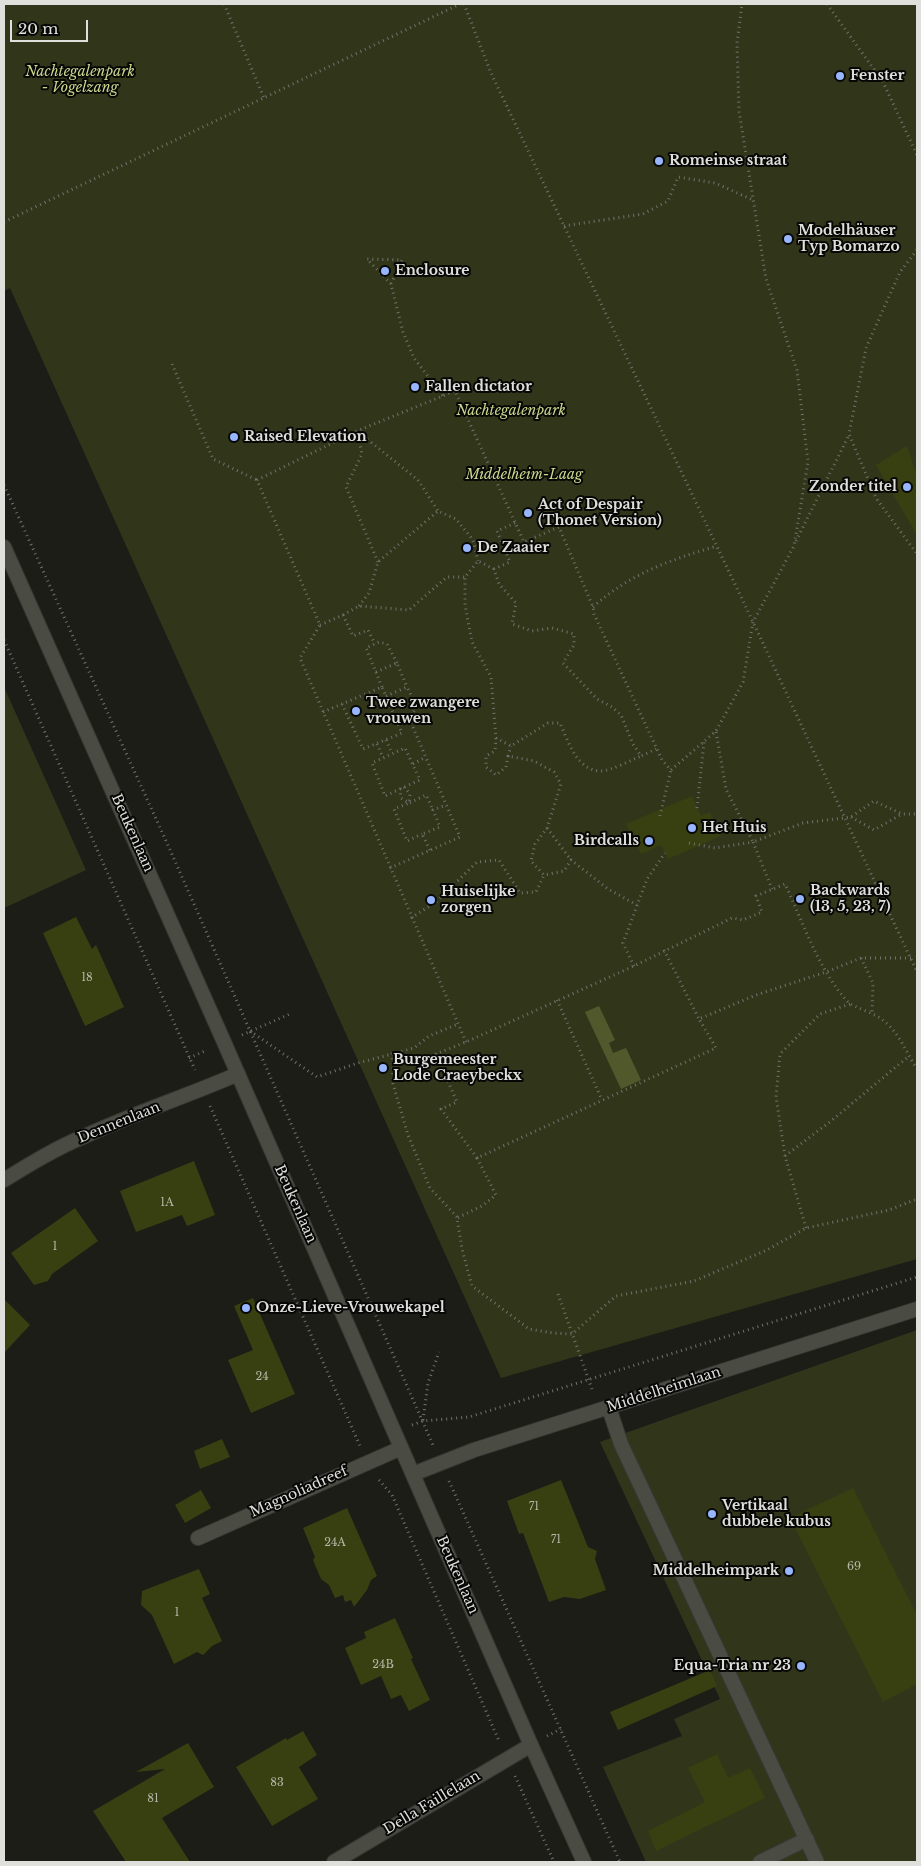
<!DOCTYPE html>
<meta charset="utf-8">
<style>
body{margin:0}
#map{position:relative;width:921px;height:1866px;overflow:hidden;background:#1c1d17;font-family:"Libre Baskerville",serif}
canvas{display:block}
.frame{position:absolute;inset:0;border:5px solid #dfe0db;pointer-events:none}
.scale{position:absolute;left:10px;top:20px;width:78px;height:22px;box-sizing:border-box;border:2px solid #dfe0db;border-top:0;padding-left:6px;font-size:15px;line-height:18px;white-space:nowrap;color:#dfe0db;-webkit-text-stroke:4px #070705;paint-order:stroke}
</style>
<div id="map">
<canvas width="921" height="1866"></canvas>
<div class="frame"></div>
<div class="scale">20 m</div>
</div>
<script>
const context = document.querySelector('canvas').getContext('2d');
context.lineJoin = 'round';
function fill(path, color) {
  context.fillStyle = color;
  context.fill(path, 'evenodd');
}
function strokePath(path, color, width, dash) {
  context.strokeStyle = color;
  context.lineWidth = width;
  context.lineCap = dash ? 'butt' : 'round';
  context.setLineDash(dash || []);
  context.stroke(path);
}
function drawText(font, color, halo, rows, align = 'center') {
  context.font = font + ' "Libre Baskerville",serif';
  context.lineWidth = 4;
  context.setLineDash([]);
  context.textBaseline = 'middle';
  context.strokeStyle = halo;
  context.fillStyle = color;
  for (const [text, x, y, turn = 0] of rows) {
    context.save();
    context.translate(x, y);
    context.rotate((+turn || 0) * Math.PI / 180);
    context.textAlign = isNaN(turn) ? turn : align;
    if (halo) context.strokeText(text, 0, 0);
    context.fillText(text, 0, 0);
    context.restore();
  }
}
fill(new Path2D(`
 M 4,4 L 917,4 L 917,1259 L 501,1378 L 10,288 L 4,291 Z
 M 4,687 L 86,870 L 4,908 Z
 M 917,1330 L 917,1862 L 646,1862 L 603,1767 L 682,1736 L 674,1719 L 720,1699 L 600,1442 Z`), '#31361b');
fill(new Path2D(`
 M 599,1006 L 615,1040 L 609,1043 L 613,1053 L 626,1048 L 641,1080 L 621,1089 L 585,1012 Z`), '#51592c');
fill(new Path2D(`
 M 907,446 L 917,476 L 917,535 L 876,465 Z
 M 692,796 L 701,816 L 710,812 L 721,836 L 668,859 L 661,845 L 641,854 L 626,824 Z
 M 76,917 L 92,949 L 96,945 L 124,1007 L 85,1026 L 43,933 Z
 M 194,1161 L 215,1215 L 187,1226 L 182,1215 L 136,1232 L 120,1191 Z
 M 75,1208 L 98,1241 L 52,1274 L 48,1281 L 34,1285 L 11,1253 Z
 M 253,1298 L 295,1394 L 251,1413 L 228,1360 L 253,1350 L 234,1306 Z
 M 4,1299 L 30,1325 L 4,1353 Z
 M 222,1439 L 230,1457 L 200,1469 L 194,1451 Z
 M 561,1480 L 588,1547 L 597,1551 L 595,1559 L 606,1590 L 580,1599 L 564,1597 L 549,1602 L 523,1533 L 519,1534 L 507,1501 Z
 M 853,1488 L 917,1615 L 917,1684 L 883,1702 L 790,1518 Z
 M 201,1490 L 211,1508 L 185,1523 L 175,1505 Z
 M 347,1508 L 377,1576 L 371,1580 L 367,1590 L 354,1607 L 351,1600 L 345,1602 L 343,1595 L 335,1598 L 329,1585 L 321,1579 L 313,1560 L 315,1557 L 303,1528 Z
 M 199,1569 L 210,1594 L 202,1598 L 222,1641 L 212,1646 L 203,1655 L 197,1652 L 174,1664 L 152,1615 L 141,1605 L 142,1591 Z
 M 395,1618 L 413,1658 L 411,1659 L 430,1700 L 409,1711 L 401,1695 L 391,1699 L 381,1676 L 361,1685 L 345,1648 L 366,1638 L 364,1632 Z
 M 710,1670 L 717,1686 L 618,1730 L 610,1712 Z
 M 303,1731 L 317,1755 L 299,1767 L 318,1799 L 272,1826 L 236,1767 L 286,1738 L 287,1740 Z
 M 188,1743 L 214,1787 L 162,1818 L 190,1862 L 126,1862 L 93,1811 L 165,1769 L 136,1772 Z
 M 717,1754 L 728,1778 L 750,1768 L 765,1798 L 656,1851 L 648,1831 L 705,1802 L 688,1768 Z`), '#383f11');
const service = new Path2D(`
 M 609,1408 L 621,1444 L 817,1862
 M 760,1862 L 807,1839`);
const minor = new Path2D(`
 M 4,1180 C 30,1164 56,1148 85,1136 C 135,1113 187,1096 238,1074
 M 413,1474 L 474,1450 L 917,1309
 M 198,1538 L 401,1448
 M 334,1862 L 531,1745`);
const tertiary = new Path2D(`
 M 4,547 L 224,1042 L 531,1745 L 584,1862`);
strokePath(service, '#373833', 16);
strokePath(minor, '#373833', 16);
strokePath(tertiary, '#373833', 16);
strokePath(new Path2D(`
 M 224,4 L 264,98
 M 464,4 L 491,73 L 753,622 L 917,972
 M 827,4 L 883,82 L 917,155
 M 4,222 L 460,4
 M 564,226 L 643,214 L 668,201 L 678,177 L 715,183 L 753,200
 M 917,250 L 900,272 L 866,348 L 849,434 L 876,498 L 917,554
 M 391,284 L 367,259 L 402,260 L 391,284 L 403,332 L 414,358 L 443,396
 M 172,364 L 213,459 L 257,480
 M 4,485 L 167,843 L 433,1445
 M 515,523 L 497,531 L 510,562 L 494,569 L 499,584 L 516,603 L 512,624 L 532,631 L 552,628 L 574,634 L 574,645 L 563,663 L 597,699 L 612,707 L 621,715 L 633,744 L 641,756 L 656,749
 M 796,541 L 849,435
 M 378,562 L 346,487 L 362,454 L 357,431 L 418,480 L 438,511
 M 494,569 L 478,561 L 465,577 L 465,605 L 472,642 L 491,677 L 496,738 L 511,746 L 548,723 L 560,723 C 568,741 577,771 601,771 C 611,771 631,760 641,756
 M 359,606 L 369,593 L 378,562 L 438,511 L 456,519 L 473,540 L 478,561
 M 593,607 C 631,573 670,560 717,546
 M 343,615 L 359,606 L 409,610 L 447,577 L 465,577
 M 320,625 L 343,615 L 353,636 L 368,630 L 375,644
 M 4,640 L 195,1070
 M 376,672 L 397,663 L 407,687
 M 382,687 L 366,648 L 379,642 L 387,644 L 397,663
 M 386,696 L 407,687 L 417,707 L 409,718
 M 323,712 L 382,687 L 402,733 L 363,749 L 342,704
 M 716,732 L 726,789 L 753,842 L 803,823 L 851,817 L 874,801 L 902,814 L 917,814
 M 496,738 L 495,751 L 486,756 L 486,767 L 496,775 L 506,767 L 508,756 L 534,761 L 554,772 L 561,784 L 547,828 L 535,844 L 531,861 L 544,875 L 564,871 L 571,860 L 608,889 L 637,905
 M 386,740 L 392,753
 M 377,744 L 383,758
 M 508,756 L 511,746
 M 413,764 L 426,757
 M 404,787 L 410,794 L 409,803 L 394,809 L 407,841 L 422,834
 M 400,789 L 420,780 L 405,748 L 372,763 L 385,796 L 400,789 L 401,798 L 409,803 L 426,795 L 433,810
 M 697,808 L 704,742
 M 660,816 L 671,770
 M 851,817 L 874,830 L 902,814
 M 547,828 L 571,860
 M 689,843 L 715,848 L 753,842 L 772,889
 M 430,850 L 422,834 L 440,827 L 433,810 L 446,805
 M 390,868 L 460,837 L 409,718 L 397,723
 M 411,918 L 436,902 L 477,862 L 499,860 L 520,893 L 536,892 L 544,875
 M 664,950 L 699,1019
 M 861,958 L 873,983 L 872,1012
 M 911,958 L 861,958 L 826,972 L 756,995 L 699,1019 L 716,1048 L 477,1158 L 496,1195 L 482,1206 L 457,1218 L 462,1249 L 472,1286 L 529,1329 L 553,1333 L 572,1334 L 616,1296 L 694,1281 L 767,1250 L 806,1228 L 889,1210 L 917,1199
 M 634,966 L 623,943 L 647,879 L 665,853
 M 557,1000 L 602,1100
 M 250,1031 L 317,1077 L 358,1063 L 392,1054
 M 242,1035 L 290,1014
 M 466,1042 L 300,658 L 320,625 L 257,480 L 357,431 L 455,391 L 524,542 L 559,527 L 593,607 L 594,614 L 662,760 L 671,770 L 716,731 L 743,682 L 753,622 L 794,546 L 808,462 L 797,370 L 766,279 L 739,111 L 737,43 L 742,4
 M 189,1058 L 207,1050
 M 210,1106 L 360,1446
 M 785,1156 L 831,1121 L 909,1056
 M 477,1158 L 441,1109 L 457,1102 L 436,1054 L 466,1042 L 634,966 L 732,918 L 743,920 L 762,912 L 756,896 L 785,884 C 803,922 819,971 848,1002 C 854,1008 876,1013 885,1022 C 900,1034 907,1054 917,1069
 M 457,1217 L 430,1188 L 408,1135 L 393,1084 L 392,1054 L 414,1048 L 429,1036 L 458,1024
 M 806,1228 L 785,1156 L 776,1097 L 780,1054 L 820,1014 L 850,1004
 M 558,1294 L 593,1392
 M 423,1420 L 428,1383 L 439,1352
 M 412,1425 L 423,1421 L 469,1417 L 917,1277
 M 379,1480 L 392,1495 L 499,1741
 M 449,1481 L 620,1862
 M 547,1736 L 561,1729
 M 515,1776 L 554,1862`), '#71726c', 3, [1, 4]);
strokePath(service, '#4a4c44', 14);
strokePath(minor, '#4a4c44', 14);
strokePath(tertiary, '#4a4c44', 14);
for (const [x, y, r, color] of [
 [840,76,5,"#97b6fd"],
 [659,161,5,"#97b6fd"],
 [788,239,5,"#97b6fd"],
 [385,271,5,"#97b6fd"],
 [415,387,5,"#97b6fd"],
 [234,437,5,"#97b6fd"],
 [907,487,5,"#97b6fd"],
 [528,513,5,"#97b6fd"],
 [467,548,5,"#97b6fd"],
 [356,711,5,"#97b6fd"],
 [692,828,5,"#97b6fd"],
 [649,841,5,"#97b6fd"],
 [800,899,5,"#97b6fd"],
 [431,900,5,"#97b6fd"],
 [383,1068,5,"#97b6fd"],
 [246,1308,5,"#97b6fd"],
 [712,1514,5,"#97b6fd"],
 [789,1571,5,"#97b6fd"],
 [801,1666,5,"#97b6fd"]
]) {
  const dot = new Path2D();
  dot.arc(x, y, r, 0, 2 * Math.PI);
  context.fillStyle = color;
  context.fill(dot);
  strokePath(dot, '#070705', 2);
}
drawText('11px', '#b5b8a8', null, [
 ["18",87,978],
 ["1A",167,1203],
 ["1",55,1247],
 ["24",262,1377],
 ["71",534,1507],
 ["71",556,1540],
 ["24A",335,1543],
 ["69",854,1567],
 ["1",177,1613],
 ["24B",383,1665],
 ["83",277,1783],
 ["81",153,1799]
]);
drawText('italic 14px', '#c9d78d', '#070705', [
 ["Nachtegalenpark",80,72],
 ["- Vogelzang",80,88],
 ["Nachtegalenpark",511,411],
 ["Middelheim-Laag",524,475]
]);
drawText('bold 14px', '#dfe0db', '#070705', [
 ["Fenster",850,76],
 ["Romeinse straat",669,161],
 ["Modelhäuser",798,231],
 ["Typ Bomarzo",798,247],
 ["Enclosure",395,271],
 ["Fallen dictator",425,387],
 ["Raised Elevation",244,437],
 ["Zonder titel",897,487,"right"],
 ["Act of Despair",538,505],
 ["(Thonet Version)",538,521],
 ["De Zaaier",477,548],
 ["Twee zwangere",366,703],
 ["vrouwen",366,719],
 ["Het Huis",702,828],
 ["Birdcalls",639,841,"right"],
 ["Backwards",810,891],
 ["(13, 5, 23, 7)",810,907],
 ["Huiselijke",441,892],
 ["zorgen",441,908],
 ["Burgemeester",393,1060],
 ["Lode Craeybeckx",393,1076],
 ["Onze-Lieve-Vrouwekapel",256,1308],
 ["Vertikaal",722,1506],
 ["dubbele kubus",722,1522],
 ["Middelheimpark",779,1571,"right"],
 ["Equa-Tria nr 23",791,1666,"right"]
], 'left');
drawText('14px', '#dfe0db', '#070705', [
 ["Beukenlaan",132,833,66],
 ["Dennenlaan",119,1123,-22],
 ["Beukenlaan",295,1204,66],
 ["Middelheimlaan",664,1390,-18],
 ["Magnoliadreef",299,1492,-24],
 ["Beukenlaan",457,1575,66],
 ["Della Faillelaan",432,1803,-31]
]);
</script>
